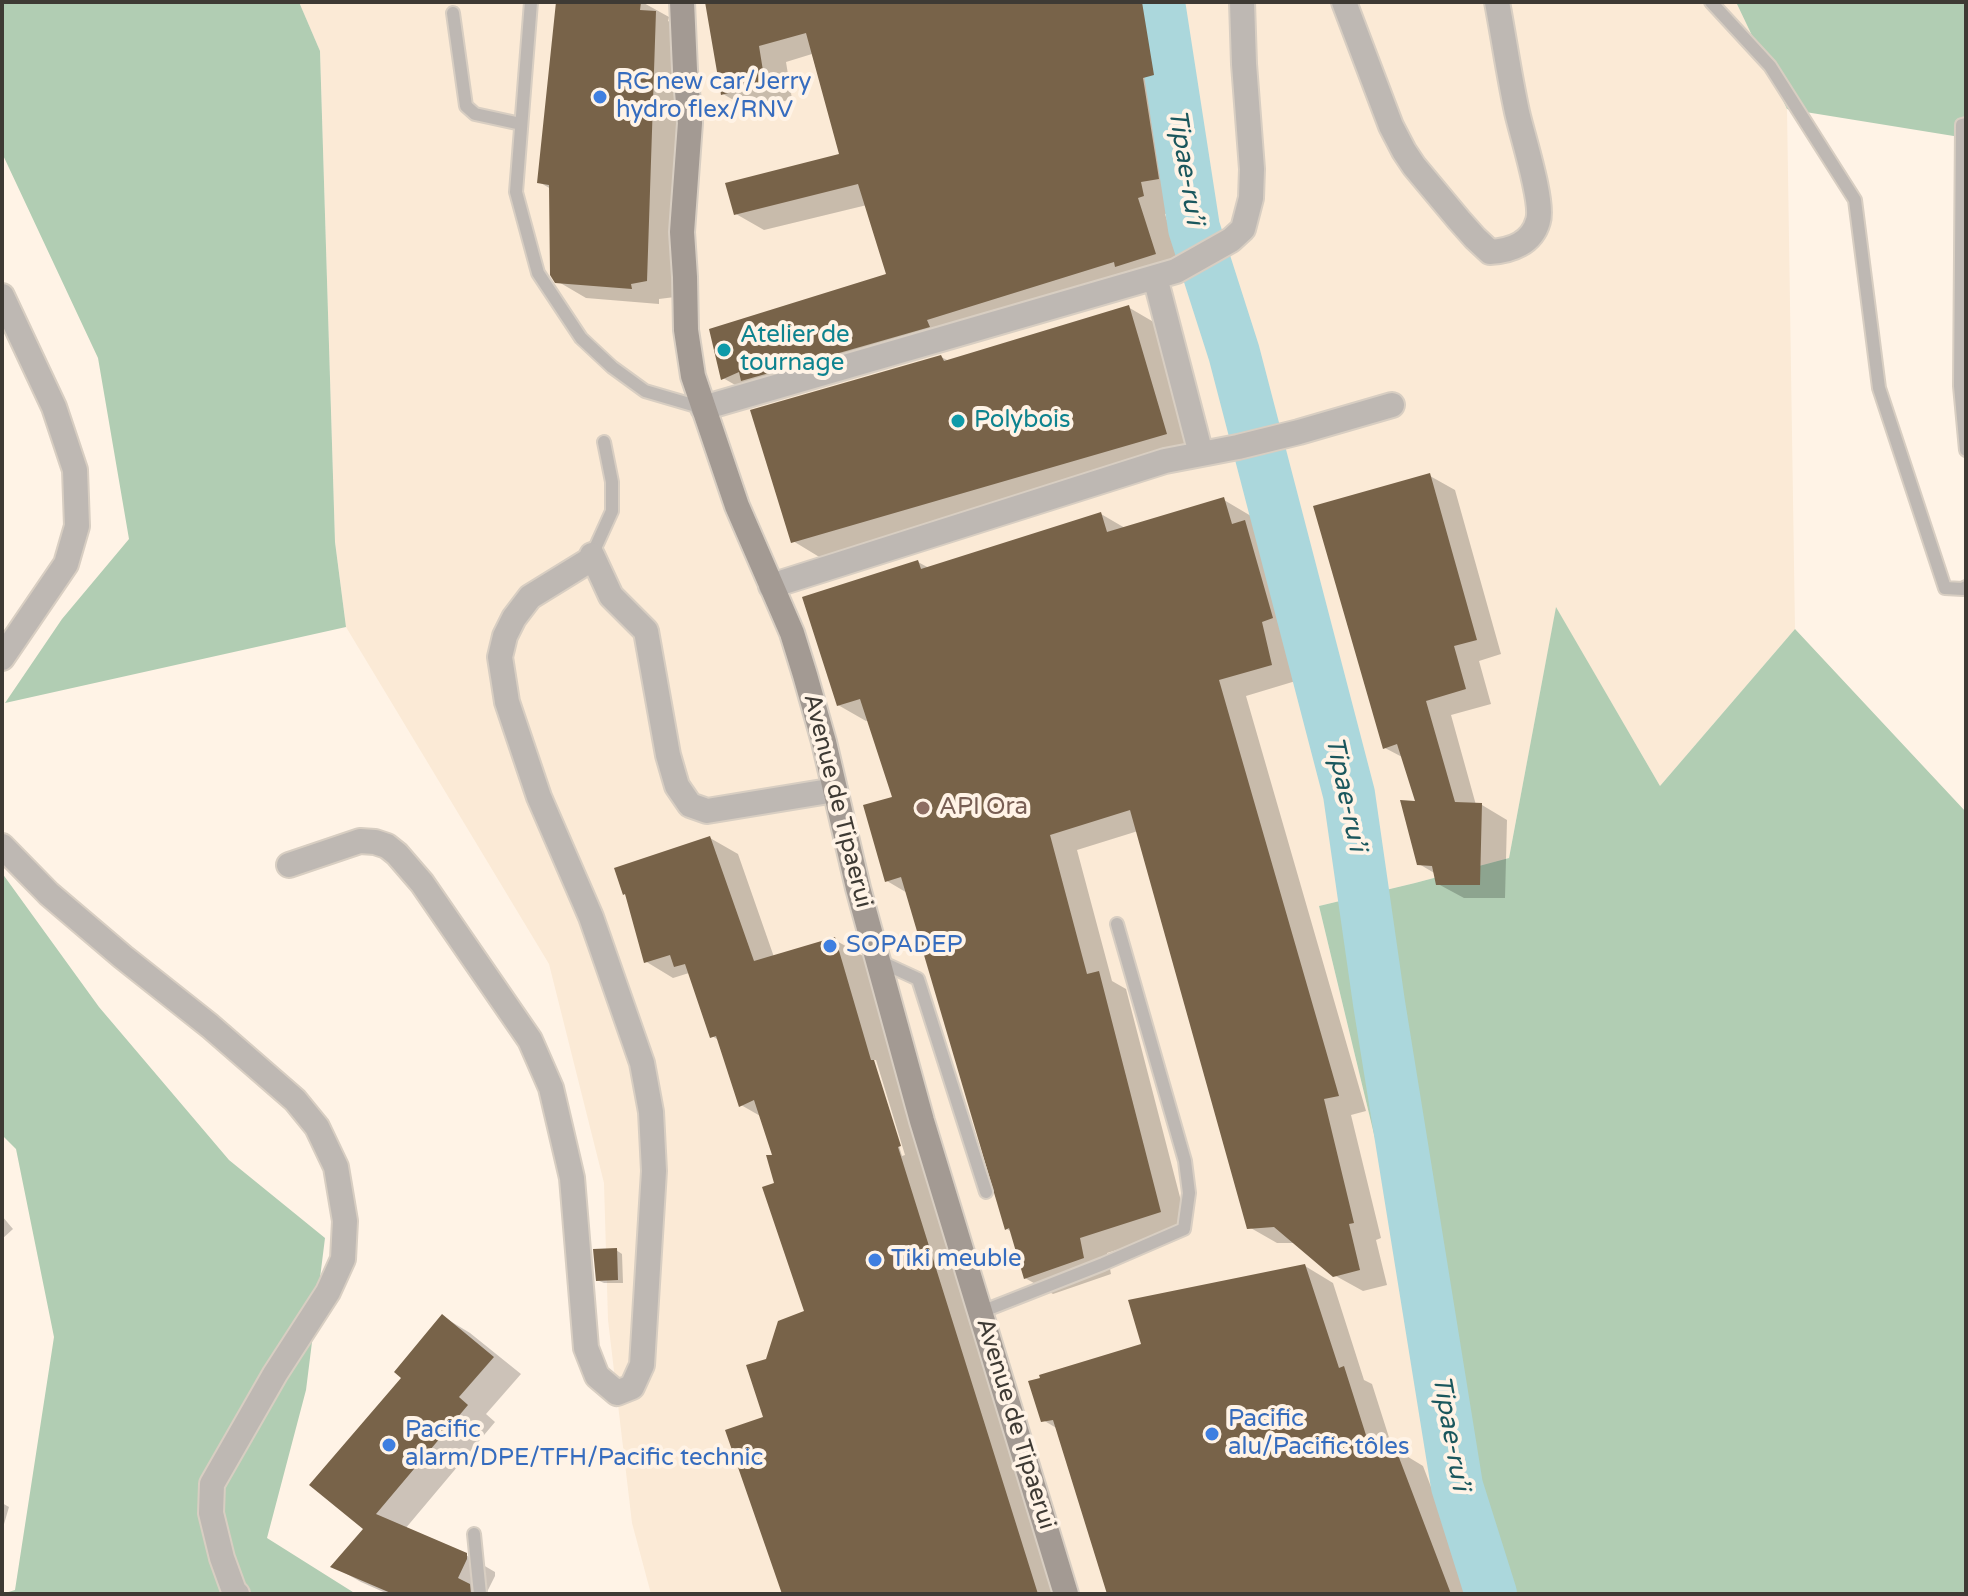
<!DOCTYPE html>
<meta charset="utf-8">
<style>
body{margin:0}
#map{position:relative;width:1968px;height:1596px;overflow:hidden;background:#fff3e6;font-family:"Varela Round",sans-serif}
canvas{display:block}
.frame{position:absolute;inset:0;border:4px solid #3e3a34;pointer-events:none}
</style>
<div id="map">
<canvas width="1968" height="1596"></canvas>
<div class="frame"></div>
</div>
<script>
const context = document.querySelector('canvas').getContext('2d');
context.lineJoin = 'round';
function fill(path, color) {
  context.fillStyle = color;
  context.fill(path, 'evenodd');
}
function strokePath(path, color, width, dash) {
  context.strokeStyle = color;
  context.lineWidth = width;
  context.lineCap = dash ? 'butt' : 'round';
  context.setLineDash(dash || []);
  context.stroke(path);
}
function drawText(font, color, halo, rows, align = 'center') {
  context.font = font + ' "Varela Round",sans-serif';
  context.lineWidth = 8;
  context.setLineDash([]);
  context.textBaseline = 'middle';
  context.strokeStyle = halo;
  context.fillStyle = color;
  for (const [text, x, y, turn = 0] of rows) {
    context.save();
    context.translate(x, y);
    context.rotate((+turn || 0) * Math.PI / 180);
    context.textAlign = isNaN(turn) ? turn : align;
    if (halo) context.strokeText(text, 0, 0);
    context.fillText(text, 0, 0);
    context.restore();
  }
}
fill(new Path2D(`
 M 299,2 L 1736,2 L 1787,109 L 1795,629 L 1660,786 L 1556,608 L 1509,858 L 1415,883 L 1319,906 L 1405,1263 L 1425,1414 L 1450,1513 L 1485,1594 L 651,1594 L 632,1523 L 608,1320 L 604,1183 L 549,964 L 346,627 L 335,542 L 320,51 Z`), '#fbead6');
fill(new Path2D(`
 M 2,2 L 299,2 L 320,51 L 335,542 L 346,627 L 5,703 L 62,619 L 129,539 L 98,358 L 2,153 Z
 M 1736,2 L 1966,2 L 1966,138 L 1787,109 Z
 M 1556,607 L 1660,786 L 1795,629 L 1966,812 L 1966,1594 L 1485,1594 L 1450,1513 L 1425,1414 L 1405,1263 L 1319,906 L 1415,883 L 1509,858 Z
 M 2,873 L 99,1007 L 229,1160 L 325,1238 L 306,1390 L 267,1538 L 356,1594 L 2,1594 L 15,1590 L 54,1337 L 16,1149 L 2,1135 Z`), '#b1cdb3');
fill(new Path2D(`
 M 558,2 L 642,2 L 669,17 L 668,21 L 684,29 L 675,297 L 659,299 L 659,304 L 586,298 L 557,281 L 551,189 L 539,182 Z
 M 707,2 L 1159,2 L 1168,7 L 1181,91 L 1170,94 L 1187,194 L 1168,197 L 1172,212 L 1165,214 L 1183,270 L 751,394 L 723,378 L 889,276 L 867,205 L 764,230 L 736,214 L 842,155 L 812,54 L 786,62 L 792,99 L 751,110 L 723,94 ZM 774,79 L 775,83 L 745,91 L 745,87 Z
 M 1128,307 L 1157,324 L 1194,450 L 821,558 L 793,541 L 941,357 L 949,361 Z
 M 1430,476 L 1455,490 L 1501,654 L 1479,661 L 1491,704 L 1451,715 L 1476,805 L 1482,805 L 1507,820 L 1505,898 L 1464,898 L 1438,884 L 1436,874 L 1419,864 L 1418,803 L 1404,758 L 1385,748 Z
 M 1224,500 L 1251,516 L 1255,529 L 1273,539 L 1300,634 L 1289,637 L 1299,680 L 1246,696 L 1366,1111 L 1351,1115 L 1381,1238 L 1376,1240 L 1387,1285 L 1363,1291 L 1334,1275 L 1295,1243 L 1277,1243 L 1249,1227 L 1138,831 L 1077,850 L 1112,981 L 1126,989 L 1188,1228 L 1107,1253 L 1111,1274 L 1053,1294 L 1025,1278 L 1012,1232 L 1007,1229 L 909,894 L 887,881 L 895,799 L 869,720 L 866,721 L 838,705 L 918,562 L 929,568 L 1101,514 L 1125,528 Z
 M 710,838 L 738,854 L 774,957 L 835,940 L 863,956 L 898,1076 L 1060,1594 L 785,1594 L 766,1418 L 768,1360 L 806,1312 L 777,1184 L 775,1157 L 762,1117 L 741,1105 L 720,1041 L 712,1036 L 689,973 L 673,978 L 645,961 ZM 872,1060 L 876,1060 L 905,1155 L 902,1156 Z
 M 2,1216 L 13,1229 L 2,1239 Z
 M 616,1250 L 622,1254 L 623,1283 L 604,1283 L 597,1280 Z
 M 1305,1266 L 1333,1283 L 1364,1380 L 1372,1384 L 1393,1450 L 1395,1449 L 1423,1466 L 1472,1594 L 1109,1594 L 1058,1429 L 1043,1420 L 1144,1345 Z
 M 442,1316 L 470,1333 L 521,1374 L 486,1414 L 495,1422 L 405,1529 L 466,1555 L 495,1572 L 495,1576 L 486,1594 L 388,1594 L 361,1582 L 333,1566 L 366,1529 L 404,1378 Z
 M 2,1503 L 9,1507 L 2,1531 Z`), '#0003');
strokePath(new Path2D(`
 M 1159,2 L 1194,228 L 1234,353 L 1349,794 L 1379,1003 L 1457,1486 L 1491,1594`), '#abd7dc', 52);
fill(new Path2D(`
 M 556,2 L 641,2 L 640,10 L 656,11 L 647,281 L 631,284 L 632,289 L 555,283 L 550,275 L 549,185 L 537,183 Z
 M 705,2 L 1142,2 L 1154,75 L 1143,78 L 1159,179 L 1141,182 L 1144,196 L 1138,198 L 1156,254 L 1115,267 L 1114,262 L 927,320 L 930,327 L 741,381 L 739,372 L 721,380 L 709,329 L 886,274 L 858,184 L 734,215 L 725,183 L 839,154 L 806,33 L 759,46 L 765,83 L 721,95 Z
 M 1129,305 L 1167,434 L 791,543 L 750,410 L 941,355 L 944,361 Z
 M 1430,473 L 1477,640 L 1454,646 L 1466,689 L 1426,701 L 1455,802 L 1482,803 L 1480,885 L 1436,885 L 1432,866 L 1417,865 L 1400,800 L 1415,801 L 1397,744 L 1383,749 L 1313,506 Z
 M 1224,497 L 1232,524 L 1245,520 L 1273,618 L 1262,622 L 1272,665 L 1219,680 L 1339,1096 L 1324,1099 L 1354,1223 L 1349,1224 L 1360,1270 L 1333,1277 L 1274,1227 L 1247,1229 L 1130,810 L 1050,835 L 1087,974 L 1099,971 L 1161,1212 L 1080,1238 L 1084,1258 L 1024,1279 L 1009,1228 L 1005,1230 L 901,877 L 885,882 L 863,805 L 892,797 L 860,699 L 837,706 L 802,597 L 918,560 L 921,569 L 1101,512 L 1107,532 Z
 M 710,836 L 754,961 L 835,937 L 871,1060 L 874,1060 L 901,1146 L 898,1147 L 1038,1594 L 782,1594 L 725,1430 L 763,1417 L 746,1365 L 766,1359 L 778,1321 L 804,1311 L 762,1187 L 774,1183 L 766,1155 L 772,1155 L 754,1100 L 739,1107 L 716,1036 L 710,1038 L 685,964 L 674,967 L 670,955 L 644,963 L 625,894 L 623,895 L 614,868 Z
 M 617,1248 L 618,1280 L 596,1281 L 593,1249 Z
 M 1305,1264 L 1339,1368 L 1344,1366 L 1372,1454 L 1395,1447 L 1451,1594 L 1107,1594 L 1053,1420 L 1041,1422 L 1028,1381 L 1040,1378 L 1039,1375 L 1141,1344 L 1128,1300 Z
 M 442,1314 L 494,1357 L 459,1397 L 468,1405 L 376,1514 L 467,1553 L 467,1559 L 458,1578 L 470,1584 L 471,1594 L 393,1594 L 330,1567 L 363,1529 L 309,1485 L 401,1378 L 394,1372 Z`), '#786349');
const lane = new Path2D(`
 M 531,2 L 516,192 L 538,273 L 581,338 L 612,367 L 645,391 L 703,408
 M 1711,2 L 1770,66 L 1855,200 L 1879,388 L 1945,588 L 1963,589 L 1966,587
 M 453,13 L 466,106 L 475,114 L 521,124
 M 1966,124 L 1962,125 L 1960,386 L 1966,450
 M 592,555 L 612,511 L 612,482 L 604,442
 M 879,961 L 918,979 L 986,1192
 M 981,1312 L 1103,1264 L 1184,1229 L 1189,1193 L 1185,1161 L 1117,924
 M 474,1534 L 480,1594`);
const street = new Path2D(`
 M 1344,2 L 1391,126 L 1404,151 L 1414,166 L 1459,220 L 1475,238 L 1490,252 C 1511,251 1532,243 1538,221 C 1544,202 1522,135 1517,112 C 1509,75 1504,39 1497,2
 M 1155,277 L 1201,454
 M 2,296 L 54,407 L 75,470 L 77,526 L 66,564 L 2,658
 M 703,408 L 1176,271 L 1231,240 L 1243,229 L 1251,198 L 1252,169 L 1244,64 L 1242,2
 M 771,586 L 1165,461 L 1238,447 L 1299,432 L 1392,405
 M 2,846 L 49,894 L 123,957 L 210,1026 L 295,1100 L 317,1127 L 336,1167 L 345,1221 L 343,1259 L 328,1292 L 275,1374 L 212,1484 L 211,1513 L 222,1558 L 234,1591 L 237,1594
 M 289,865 L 360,841 L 375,842 L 387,846 L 397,854 L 422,883 L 530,1040 L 551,1088 L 572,1178 L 586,1348 L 597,1376 L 617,1393 L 632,1387 L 642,1365 L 654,1171 L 651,1112 L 642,1063 L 591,917 L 539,797 L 507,702 L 500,657 L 505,636 L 514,618 L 530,597 L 590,560 L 592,555 L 611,596 L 646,631 L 668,755 L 677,786 L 690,805 L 707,811 L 835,790`);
const secondary = new Path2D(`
 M 682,2 L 685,70 L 690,123 L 682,232 L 685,277 L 686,330 L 693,376 L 737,506 L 792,633 L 805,675 L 824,742 L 858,888 L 922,1121 L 1066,1594`);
strokePath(lane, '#d8cec2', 16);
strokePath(street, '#d8cec2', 28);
strokePath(secondary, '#d8cec2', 28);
strokePath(lane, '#beb8b3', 12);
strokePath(street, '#beb8b3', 24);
strokePath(secondary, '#a39a93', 24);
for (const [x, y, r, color] of [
 [600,97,8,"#3f7fe0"],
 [724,350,8,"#0f9aa8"],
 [958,421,8,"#0f9aa8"],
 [923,808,8,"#8d6e63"],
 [830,946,8,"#3f7fe0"],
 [875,1260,8,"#3f7fe0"],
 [1212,1434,8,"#3f7fe0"],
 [389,1445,8,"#3f7fe0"]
]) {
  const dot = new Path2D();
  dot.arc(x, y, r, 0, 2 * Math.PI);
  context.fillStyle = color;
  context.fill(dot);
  strokePath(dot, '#fff3e6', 3);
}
drawText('24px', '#366cbe', '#fff3e6', [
 ["RC new car/Jerry",616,83],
 ["hydro flex/RNV",616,111],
 ["SOPADEP",846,946],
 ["Tiki meuble",891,1260],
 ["Pacific",1228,1420],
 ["alu/Pacific tôles",1228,1448],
 ["Pacific",405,1431],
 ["alarm/DPE/TFH/Pacific technic",405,1459]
], 'left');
drawText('24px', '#0d838f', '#fff3e6', [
 ["Atelier de",740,336],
 ["tournage",740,364],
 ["Polybois",974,421]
], 'left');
drawText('24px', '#3e3a34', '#fff3e6', [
 ["Avenue de Tipaerui",837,801,76],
 ["Avenue de Tipaerui",1015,1424,73]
]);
drawText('24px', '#785e54', '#fff3e6', [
 ["API Ora",939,808]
], 'left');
drawText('italic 26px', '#1a575d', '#fff3e6', [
 ["Tipae-ru’i",1185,167,81],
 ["Tipae-ru’i",1345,794,78],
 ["Tipae-ru’i",1450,1433,80]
]);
</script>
